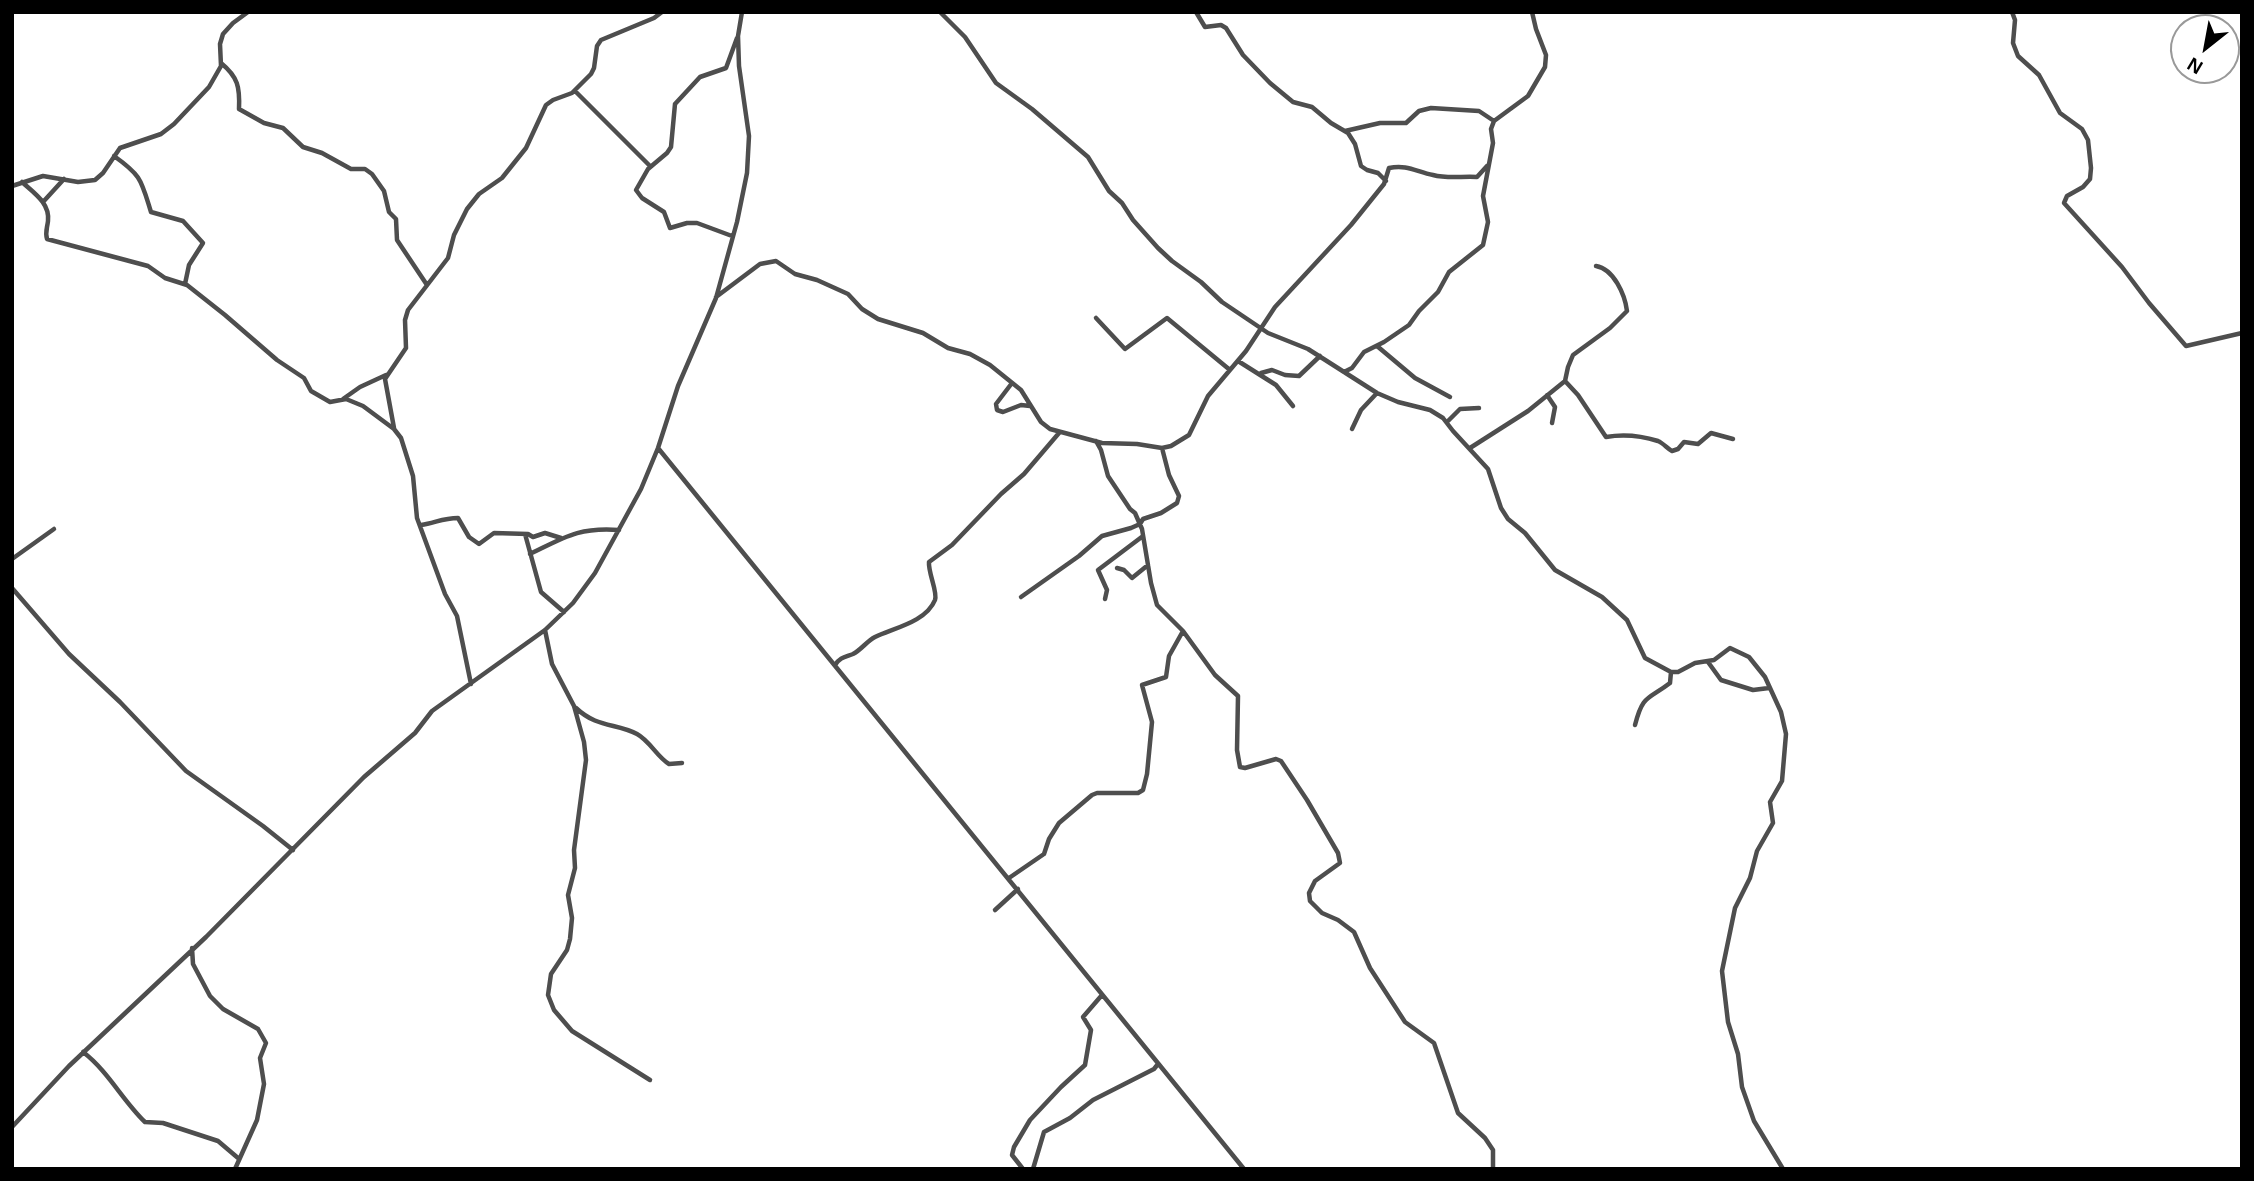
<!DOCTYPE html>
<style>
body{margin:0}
#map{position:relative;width:2254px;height:1181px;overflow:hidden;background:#fff;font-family:Helvetica,sans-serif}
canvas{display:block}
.frame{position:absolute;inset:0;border:14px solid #000;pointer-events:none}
.north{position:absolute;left:2170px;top:14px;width:70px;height:70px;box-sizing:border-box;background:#fff;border:2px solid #999;border-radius:50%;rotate:211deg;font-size:19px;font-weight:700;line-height:28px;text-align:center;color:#000}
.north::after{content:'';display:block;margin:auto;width:24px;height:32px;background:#000;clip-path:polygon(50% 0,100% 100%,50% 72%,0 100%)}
</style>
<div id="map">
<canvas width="2254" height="1181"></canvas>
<div class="frame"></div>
<div class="north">N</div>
</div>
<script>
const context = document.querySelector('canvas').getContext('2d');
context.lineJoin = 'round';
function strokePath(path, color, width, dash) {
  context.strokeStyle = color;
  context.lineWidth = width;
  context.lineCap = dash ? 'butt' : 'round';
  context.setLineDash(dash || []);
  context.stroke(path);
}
strokePath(new Path2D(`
 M 940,12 L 965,37 L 996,83 L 1032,109 L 1088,157 L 1109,191 L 1122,203 L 1133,220 L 1158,248 L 1172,261 L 1201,282 L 1222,302 L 1268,333 L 1308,349 L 1377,393 L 1398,402 L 1430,410 L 1443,418 L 1453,431 L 1488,469 L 1501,508 L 1508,519 L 1525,533 L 1555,570 L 1602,597 L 1627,620 L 1645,658 L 1671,672 L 1678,672 L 1695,663 L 1714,660 L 1730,648 L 1749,657 L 1765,677 L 1781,712 L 1786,734 L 1782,781 L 1770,802 L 1773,823 L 1757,851 L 1750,878 L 1735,908 L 1722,971 L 1728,1022 L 1738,1054 L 1742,1087 L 1754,1121 L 1783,1169
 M 1196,12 L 1205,27 L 1221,25 L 1226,28 L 1243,55 L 1270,83 L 1293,102 L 1312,107 L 1331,123 L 1348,133 L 1355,144 L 1361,166 L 1367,170 L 1378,173 L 1386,181
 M 2012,12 L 2015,20 L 2013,43 L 2018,56 L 2039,75 L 2060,113 L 2082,129 L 2088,140 L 2091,168 L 2090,179 L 2083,187 L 2067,196 L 2064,203 L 2122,267 L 2149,303 L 2186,346 L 2242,333
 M 221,63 C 238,77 240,87 239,109 L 264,123 L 283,128 L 303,147 L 322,153 L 351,169 L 365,169 L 372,174 L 384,191 L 389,212 L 396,219 L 397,240 L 427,285
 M 575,91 L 650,166
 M 1345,131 L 1380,123 L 1406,123 L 1419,111 L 1431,108 L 1479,111 L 1494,121
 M 114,156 C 142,176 141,180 151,212 L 183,221 L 203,243 L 189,265 L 185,284
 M 22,182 C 34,193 50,203 48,221 C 47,229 45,232 47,239 L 148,266 L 165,278 L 187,285 L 225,315 L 277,360 L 304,378 L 311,391 L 330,402 L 346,399 L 363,406 L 394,429 L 401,438 L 413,476 L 417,518 L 445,594 L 457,616 L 471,684
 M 12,186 L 43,176 L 78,182 L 95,180 L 103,173 L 120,148 L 161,134 L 174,124 L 209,87 L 221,66 L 220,44 L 223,34 L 233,23 L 248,12
 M 43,202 L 64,179
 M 732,236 L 697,223 L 687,223 L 670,228 L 664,212 L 642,198 L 636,190 L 648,169 L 667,153 L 671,147 L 675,104 L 700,77 L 726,68 L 737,38
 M 716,297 L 760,264 L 776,261 L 795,274 L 817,280 L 848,294 L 862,309 L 878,319 L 923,333 L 948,348 L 970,354 L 990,365 L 1021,390 L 1041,422 L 1050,429 L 1102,443 L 1137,444 L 1162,448 L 1171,446 L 1189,435 L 1208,396 L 1246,351 L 1275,307 L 1351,225 L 1384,184 L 1389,168 C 1407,164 1417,172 1433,175 C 1448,179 1462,176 1477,177 L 1487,166
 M 1096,318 L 1125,349 L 1167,318 L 1230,370
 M 1377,346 L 1415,378 L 1450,397
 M 1238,361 L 1276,385 L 1293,406
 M 1344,372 L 1352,368 L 1364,352 L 1384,342 L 1409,325 L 1419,311 L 1438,292 L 1449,272 L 1483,245 L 1488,222 L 1483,196 L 1493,143 L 1491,129 L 1494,121 L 1528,96 L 1545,67 L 1546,55 L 1536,29 L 1532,12
 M 1261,373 L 1272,370 L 1285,375 L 1299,376 L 1320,356
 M 1565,381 L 1578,395 L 1606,437 C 1623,434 1642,436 1658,441 C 1663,443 1668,449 1672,451 L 1678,449 L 1684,442 L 1698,444 L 1711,433 L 1733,439
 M 1012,383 L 996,404 L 997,410 L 1003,412 L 1021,405 L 1030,406
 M 1547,395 L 1555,407 L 1552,423
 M 343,399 L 360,387 L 386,375
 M 1447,422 L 1460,409 L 1479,408
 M 394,428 L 385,379 L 406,348 L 405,320 L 408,310 L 448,258 L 454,235 L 467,209 L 479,194 L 502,178 L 526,148 L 546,105 L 553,100 L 572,93 L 591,74 L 594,68 L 597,46 L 601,40 L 654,18 L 662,12
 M 1352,429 L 1361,410 L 1377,393
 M 1096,441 L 1101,450 L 1108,476 L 1130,509 L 1135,513 L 1142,529 L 1151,583 L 1157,605 L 1183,631 L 1215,675 L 1238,696 L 1237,750 L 1240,767 L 1245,768 L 1276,759 L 1281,761 L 1307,800 L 1338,853 L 1340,863 L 1315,881 L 1309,893 L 1310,901 L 1322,913 L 1338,920 L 1354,932 L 1370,968 L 1405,1022 L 1434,1043 L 1458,1113 L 1485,1138 L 1493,1150 L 1493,1169
 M 658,448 L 1244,1169
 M 1470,448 L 1528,411 L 1565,381 L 1568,367 L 1573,355 L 1610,328 L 1627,311 C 1625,295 1614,269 1596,266
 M 421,525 C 435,523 443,518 458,518 L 469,537 L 479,544 L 494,533 L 528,534 L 533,537 L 545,533 L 561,538
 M 525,534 L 541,592 L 564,612
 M 530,554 C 565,537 579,527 619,530
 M 12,559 L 54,529
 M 1117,568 L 1124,570 L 1132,578 L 1148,565
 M 12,588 L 69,654 L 120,702 L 186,771 L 263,826 L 293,850
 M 1021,597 L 1079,556 L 1102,536 L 1131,528 L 1140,524 L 1143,519 L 1161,513 L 1177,503 L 1179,496 L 1169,475 L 1162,448
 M 1105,599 L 1107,590 L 1098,570 L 1143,536
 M 545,630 L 552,664 L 574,706 L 584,742 L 586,760 L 574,850 L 575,868 L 568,895 L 572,918 L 570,939 L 567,950 L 551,974 L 548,995 L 554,1010 L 572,1031 L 650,1080
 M 1708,662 L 1721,680 L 1753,690 L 1769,688
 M 835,665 C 840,657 845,657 853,654 C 861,650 867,641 875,637 C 894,628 926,622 935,600 C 938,592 928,573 929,562 L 952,545 L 1001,494 L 1024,474 L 1059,433
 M 576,708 C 597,728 616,723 637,734 C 650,741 657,757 669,764 L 682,763
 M 1635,725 C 1643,694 1648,700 1670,683 L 1671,672
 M 1009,878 L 1044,854 L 1049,839 L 1059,823 L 1092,795 L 1097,793 L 1138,793 L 1143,790 L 1147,774 L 1152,722 L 1142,685 L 1166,677 L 1169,656 L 1183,631
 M 995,910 L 1018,889
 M 192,948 L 193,964 L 210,996 L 223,1009 L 258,1029 L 266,1043 L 260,1058 L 264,1084 L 257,1120 L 235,1169
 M 83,1052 C 108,1071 123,1101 145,1122 L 163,1123 L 218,1141 L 238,1158
 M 12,1127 L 69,1066 L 206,937 L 364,777 L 415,733 L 432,711 L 545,630 L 573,603 L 595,573 L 641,489 L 658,448 L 678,386 L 716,298 L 737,222 L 747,173 L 749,136 L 739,66 L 738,36 L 742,12
 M 1023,1169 L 1012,1155 L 1014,1147 L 1030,1120 L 1061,1087 L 1085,1065 L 1091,1030 L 1083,1017 L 1102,995
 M 1033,1169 L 1044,1132 L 1070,1118 L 1093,1100 L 1154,1069 L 1158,1064`), '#4e4e4e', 4.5);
</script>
